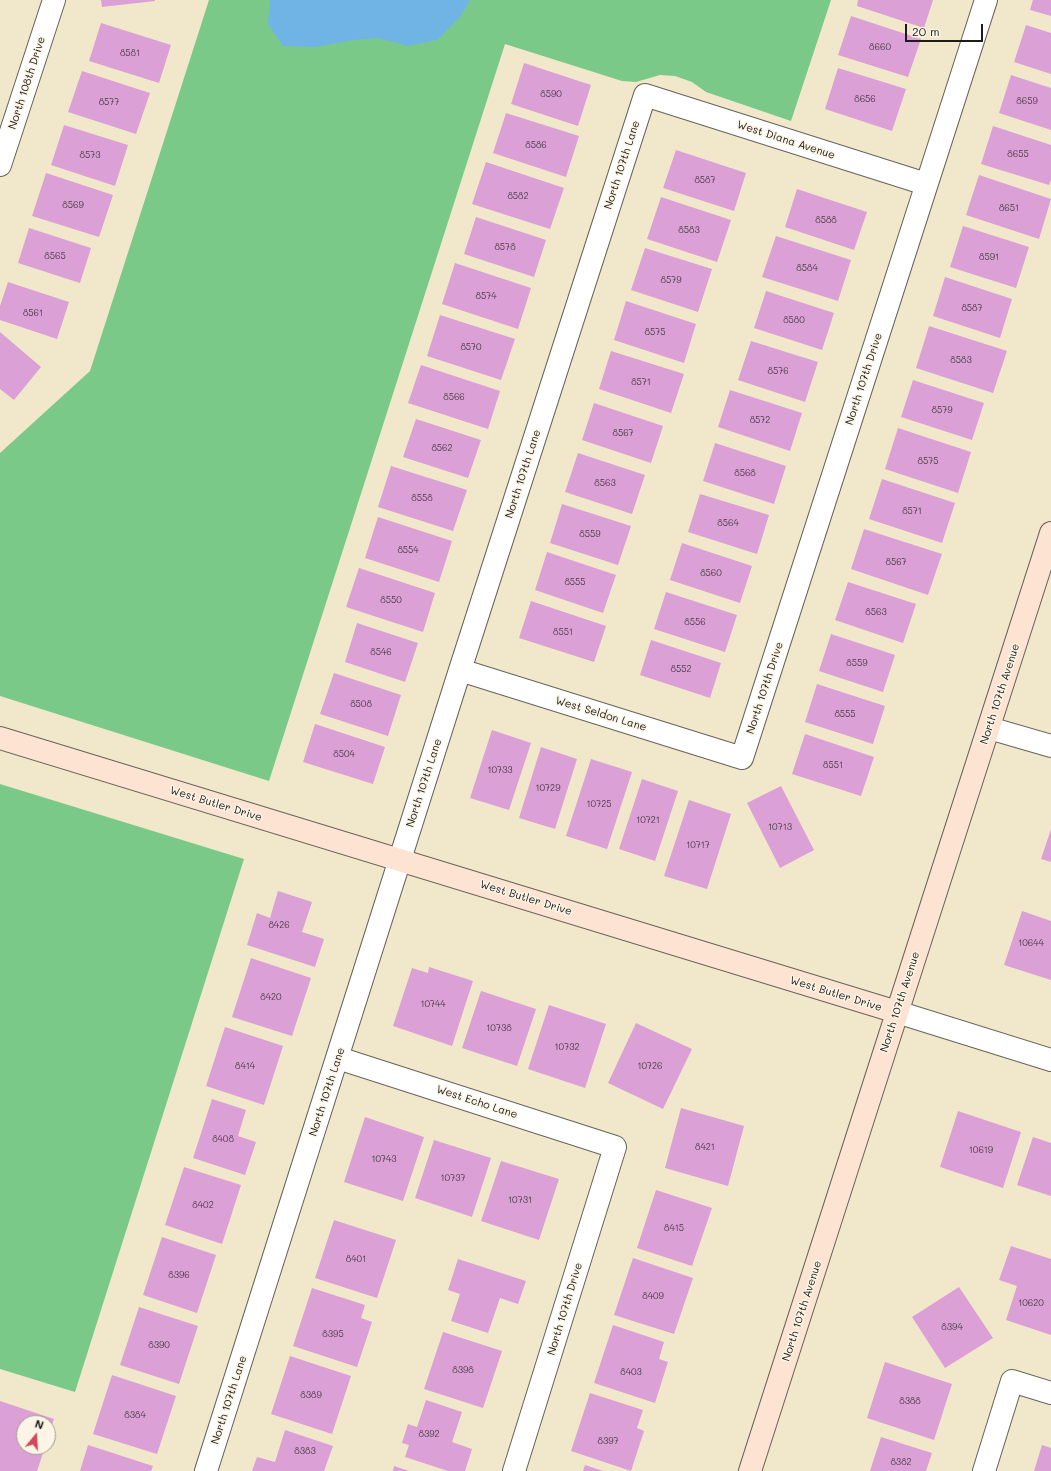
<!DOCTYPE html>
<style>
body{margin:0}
#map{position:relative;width:1051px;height:1471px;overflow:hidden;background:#f1e8cc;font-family:Mali,sans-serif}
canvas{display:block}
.north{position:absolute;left:16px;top:1415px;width:40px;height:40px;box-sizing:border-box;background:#fcf5e5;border:1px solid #a29e95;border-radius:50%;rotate:18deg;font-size:11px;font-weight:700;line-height:16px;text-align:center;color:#1c1c1c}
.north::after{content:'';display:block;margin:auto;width:14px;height:18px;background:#d1495b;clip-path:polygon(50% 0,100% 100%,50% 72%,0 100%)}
.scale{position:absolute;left:905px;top:24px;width:78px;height:18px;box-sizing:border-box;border:2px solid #1c1c1c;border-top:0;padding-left:5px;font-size:12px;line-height:14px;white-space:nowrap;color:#1c1c1c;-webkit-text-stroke:3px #fcf5e5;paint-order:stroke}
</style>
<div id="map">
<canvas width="1051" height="1471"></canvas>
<div class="north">N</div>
<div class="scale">20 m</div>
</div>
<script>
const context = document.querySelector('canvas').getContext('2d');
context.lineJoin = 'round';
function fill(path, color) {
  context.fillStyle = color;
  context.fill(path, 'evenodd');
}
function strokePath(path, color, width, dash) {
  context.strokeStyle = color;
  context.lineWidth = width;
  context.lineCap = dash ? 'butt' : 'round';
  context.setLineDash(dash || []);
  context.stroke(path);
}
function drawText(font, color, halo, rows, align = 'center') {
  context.font = font + ' Mali,sans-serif';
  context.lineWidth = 3;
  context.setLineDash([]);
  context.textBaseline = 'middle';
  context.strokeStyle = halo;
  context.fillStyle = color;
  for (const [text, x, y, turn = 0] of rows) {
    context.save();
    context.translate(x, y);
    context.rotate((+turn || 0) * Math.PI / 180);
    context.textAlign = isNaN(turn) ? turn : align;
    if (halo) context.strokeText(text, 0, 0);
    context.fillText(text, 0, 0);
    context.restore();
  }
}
fill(new Path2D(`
 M 209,0 L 831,0 L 791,121 L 706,92 L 692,82 L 675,76 L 660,75 L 636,82 L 622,81 L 505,44 L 269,781 L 0,696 L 0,453 L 90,371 Z
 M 0,784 L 244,859 L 75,1392 L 0,1369 Z`), '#7ac989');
fill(new Path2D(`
 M 270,0 L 470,0 L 460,17 L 437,40 L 408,46 L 378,38 L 353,40 L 315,47 L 283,46 L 268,24 Z`), '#70b4e6');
fill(new Path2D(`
 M 101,0 L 155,0 L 155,1 L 102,7 Z
 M 858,0 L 933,0 L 924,28 L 857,6 Z
 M 1033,0 L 1051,0 L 1051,16 L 1030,10 Z
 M 851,16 L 921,39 L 908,77 L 838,55 Z
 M 101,23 L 171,45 L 159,83 L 89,61 Z
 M 1026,25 L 1051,33 L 1051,74 L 1014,62 Z
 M 524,63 L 591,85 L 578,126 L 511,104 Z
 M 838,68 L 906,89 L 892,131 L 825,109 Z
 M 82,71 L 150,93 L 136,134 L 68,112 Z
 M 1011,75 L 1051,88 L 1051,130 L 999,113 Z
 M 506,113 L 579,136 L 566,177 L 493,153 Z
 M 64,125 L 128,145 L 115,186 L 51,165 Z
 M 993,126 L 1051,145 L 1051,180 L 1049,185 L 981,164 Z
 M 676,150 L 746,173 L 734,211 L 663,188 Z
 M 486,162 L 564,188 L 550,229 L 472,204 Z
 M 46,173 L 113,195 L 99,237 L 32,216 Z
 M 979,175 L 1051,199 L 1039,239 L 966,215 Z
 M 797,189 L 867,212 L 854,250 L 785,227 Z
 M 661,197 L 731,220 L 717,262 L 647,239 Z
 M 476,217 L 546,240 L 534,277 L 464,254 Z
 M 963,226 L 1029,247 L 1016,288 L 950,267 Z
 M 29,228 L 91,248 L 80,283 L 18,263 Z
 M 776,236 L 851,260 L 838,301 L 762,277 Z
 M 645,248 L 712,269 L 698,312 L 631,290 Z
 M 455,263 L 531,288 L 518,329 L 442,304 Z
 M 945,277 L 1012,299 L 1000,338 L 933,316 Z
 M 8,282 L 69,302 L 57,339 L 0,320 L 0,306 Z
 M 766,291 L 834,313 L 822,350 L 754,328 Z
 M 626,301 L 696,324 L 684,363 L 614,340 Z
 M 440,315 L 515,339 L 501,380 L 427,356 Z
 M 929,326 L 1007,351 L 993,393 L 916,368 Z
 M 0,332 L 41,367 L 14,400 L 0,389 Z
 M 751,341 L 818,362 L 805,402 L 738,380 Z
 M 611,351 L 684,374 L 671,413 L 599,389 Z
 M 421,365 L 500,391 L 488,429 L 408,403 Z
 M 913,380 L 984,403 L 972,440 L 901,417 Z
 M 730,390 L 802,413 L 790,451 L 718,427 Z
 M 594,403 L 663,426 L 651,463 L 582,440 Z
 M 416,419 L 481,440 L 468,478 L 403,457 Z
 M 898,428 L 971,452 L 958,493 L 885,469 Z
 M 715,443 L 786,466 L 774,504 L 703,481 Z
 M 578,453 L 645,475 L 632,514 L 565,492 Z
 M 391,466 L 467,490 L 453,531 L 378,507 Z
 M 882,479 L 955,503 L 942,543 L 869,519 Z
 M 700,494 L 769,515 L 757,554 L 688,532 Z
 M 562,504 L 631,526 L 618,565 L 550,543 Z
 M 378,517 L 452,541 L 439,582 L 365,558 Z
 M 864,529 L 942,554 L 928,595 L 851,569 Z
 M 682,543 L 752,566 L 740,603 L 670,580 Z
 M 547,552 L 616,575 L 603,613 L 535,590 Z
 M 359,568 L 435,593 L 423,632 L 346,607 Z
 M 848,582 L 916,604 L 903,643 L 835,620 Z
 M 666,592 L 737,615 L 725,652 L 654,629 Z
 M 531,601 L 606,626 L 594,662 L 519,638 Z
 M 357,623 L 418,643 L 405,682 L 345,662 Z
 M 831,634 L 895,655 L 883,692 L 819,671 Z
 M 651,640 L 721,663 L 710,698 L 640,675 Z
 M 334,673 L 401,695 L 388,736 L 320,714 Z
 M 817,684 L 885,706 L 873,744 L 805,722 Z
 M 315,724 L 385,747 L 373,784 L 303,762 Z
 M 492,730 L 531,743 L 509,810 L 470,798 Z
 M 805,734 L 874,757 L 861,796 L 792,774 Z
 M 541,747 L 577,759 L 555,829 L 519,818 Z
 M 591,759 L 632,772 L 607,849 L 566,836 Z
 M 642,779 L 678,791 L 655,861 L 619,849 Z
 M 781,786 L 814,850 L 780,868 L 747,803 Z
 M 689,800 L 731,814 L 707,889 L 664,876 Z
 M 1051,829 L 1051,862 L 1041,859 Z
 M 278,891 L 312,902 L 302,932 L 324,939 L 315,967 L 247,945 L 257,913 L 270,918 Z
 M 1022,911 L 1051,921 L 1051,980 L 1004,965 Z
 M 251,958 L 311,978 L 292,1036 L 232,1017 Z
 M 429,967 L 473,981 L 452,1046 L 393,1026 L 412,968 L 428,973 Z
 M 481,991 L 536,1009 L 517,1066 L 462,1048 Z
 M 549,1005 L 606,1024 L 585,1088 L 528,1069 Z
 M 636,1023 L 692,1049 L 663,1109 L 608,1083 Z
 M 225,1027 L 283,1046 L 264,1105 L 206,1086 Z
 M 212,1099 L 246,1110 L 238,1136 L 256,1142 L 245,1175 L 193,1158 Z
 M 681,1108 L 744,1126 L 728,1186 L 665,1168 Z
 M 958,1111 L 1021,1132 L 1003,1188 L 940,1167 Z
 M 365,1117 L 424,1137 L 403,1201 L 344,1182 Z
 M 1033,1137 L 1051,1143 L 1051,1196 L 1017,1185 Z
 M 434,1140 L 491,1158 L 472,1217 L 415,1198 Z
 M 501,1161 L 559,1179 L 539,1240 L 481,1221 Z
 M 184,1167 L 241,1185 L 222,1244 L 165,1225 Z
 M 656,1190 L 712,1208 L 692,1266 L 637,1248 Z
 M 334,1220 L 396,1240 L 377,1298 L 315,1278 Z
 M 162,1237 L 216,1255 L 197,1313 L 143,1295 Z
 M 1011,1246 L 1051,1259 L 1051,1335 L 1006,1320 L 1017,1286 L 999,1280 Z
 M 633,1258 L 693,1278 L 674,1334 L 614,1315 Z
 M 458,1259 L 526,1281 L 518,1304 L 500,1298 L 488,1333 L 451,1321 L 460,1294 L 448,1290 Z
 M 959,1287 L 993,1338 L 945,1368 L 912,1317 Z
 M 312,1288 L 365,1305 L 361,1318 L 372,1322 L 357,1367 L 293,1346 Z
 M 139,1307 L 198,1326 L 179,1384 L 120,1365 Z
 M 613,1325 L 664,1342 L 659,1359 L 668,1362 L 655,1403 L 594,1383 Z
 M 443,1332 L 502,1351 L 483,1408 L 424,1389 Z
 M 290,1356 L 351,1376 L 332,1434 L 271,1414 Z
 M 885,1362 L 952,1384 L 934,1440 L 867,1418 Z
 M 112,1375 L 176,1396 L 157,1454 L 93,1434 Z
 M 590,1393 L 643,1410 L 637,1428 L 644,1431 L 631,1471 L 571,1451 Z
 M 426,1400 L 462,1412 L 452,1442 L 472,1449 L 465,1471 L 448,1471 L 405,1457 L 409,1445 L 402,1443 L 408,1424 L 417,1427 Z
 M 0,1401 L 54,1419 L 48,1436 L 48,1423 L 24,1423 L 24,1447 L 45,1447 L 37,1471 L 0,1471 Z
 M 285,1430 L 333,1446 L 324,1471 L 252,1471 L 257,1457 L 275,1462 Z
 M 881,1437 L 932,1453 L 926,1471 L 870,1471 Z
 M 88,1445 L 153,1466 L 151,1471 L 80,1471 Z
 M 1042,1445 L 1051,1448 L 1051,1471 L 1034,1471 Z
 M 585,1465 L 603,1471 L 583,1471 Z
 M 394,1466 L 409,1471 L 393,1471 Z`), '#dba0d5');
const street = new Path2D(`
 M 0,165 L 54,0
 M 460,670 L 742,758 L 986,0
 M 989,728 L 1051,746
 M 897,1012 L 1051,1060
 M 338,1058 L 615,1147 L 514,1471
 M 206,1471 L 460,670 L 645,95 L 926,184
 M 984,1471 L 1012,1381 L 1051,1393`);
const secondary = new Path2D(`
 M 0,738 L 897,1012
 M 750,1471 L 1051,533`);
strokePath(street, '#67635a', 24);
strokePath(secondary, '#67635a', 24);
strokePath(street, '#fff', 22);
strokePath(secondary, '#fde3d1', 22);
drawText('9px', '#4c3d4a', null, [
 ["8660",880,47],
 ["8581",130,53],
 ["8590",551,94],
 ["8656",865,99],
 ["8659",1027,101],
 ["8577",109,102],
 ["8586",536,145],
 ["8655",1018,154],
 ["8573",90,155],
 ["8587",705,180],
 ["8582",518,196],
 ["8569",73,205],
 ["8651",1009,208],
 ["8588",826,220],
 ["8583",689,230],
 ["8578",505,247],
 ["8565",55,256],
 ["8591",989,257],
 ["8584",807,268],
 ["8579",671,280],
 ["8574",486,296],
 ["8587",972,308],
 ["8561",33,313],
 ["8580",794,320],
 ["8575",655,332],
 ["8570",471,347],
 ["8583",961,360],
 ["8576",778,371],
 ["8571",641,382],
 ["8566",454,397],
 ["8579",942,410],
 ["8572",760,420],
 ["8567",623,433],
 ["8562",442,448],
 ["8575",928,461],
 ["8568",745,473],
 ["8563",605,483],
 ["8558",422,498],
 ["8571",912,511],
 ["8564",728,523],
 ["8559",590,534],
 ["8554",408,550],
 ["8567",896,562],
 ["8560",711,573],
 ["8555",575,582],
 ["8550",391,600],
 ["8563",876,612],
 ["8556",695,622],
 ["8551",563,632],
 ["8546",381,652],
 ["8559",857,663],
 ["8552",681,669],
 ["8508",361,704],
 ["8555",845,714],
 ["8504",344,754],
 ["8551",833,765],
 ["10733",500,770],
 ["10729",548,788],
 ["10725",599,804],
 ["10721",648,820],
 ["10713",780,827],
 ["10717",698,845],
 ["8426",279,925],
 ["10644",1031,943],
 ["8420",271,997],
 ["10744",433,1004],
 ["10738",499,1028],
 ["10732",567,1047],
 ["8414",245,1066],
 ["10726",650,1066],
 ["8408",223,1139],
 ["8421",705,1147],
 ["10619",981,1150],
 ["10743",384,1159],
 ["10737",453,1178],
 ["10731",520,1200],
 ["8402",203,1205],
 ["8415",674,1228],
 ["8401",356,1259],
 ["8396",179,1275],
 ["8409",653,1296],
 ["10620",1031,1303],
 ["8394",952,1327],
 ["8395",333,1334],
 ["8390",159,1345],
 ["8398",463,1370],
 ["8403",631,1372],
 ["8389",311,1395],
 ["8388",910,1401],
 ["8384",135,1415],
 ["8392",429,1434],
 ["8397",608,1441],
 ["8383",305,1451],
 ["8382",901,1462]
]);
drawText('11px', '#1c1c1c', '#fcf5e5', [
 ["North 108th Drive",27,83,-72],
 ["West Diana Avenue",786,140,18],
 ["North 107th Lane",622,165,-72],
 ["North 107th Drive",864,379,-72],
 ["North 107th Lane",523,474,-72],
 ["North 107th Drive",765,688,-72],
 ["North 107th Avenue",1000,694,-72],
 ["West Seldon Lane",601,714,17],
 ["North 107th Lane",424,783,-72],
 ["West Butler Drive",216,804,17],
 ["West Butler Drive",526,898,17],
 ["West Butler Drive",836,994,17],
 ["North 107th Avenue",900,1002,-72],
 ["North 107th Lane",327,1092,-72],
 ["West Echo Lane",477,1102,18],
 ["North 107th Drive",565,1309,-73],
 ["North 107th Avenue",802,1311,-72],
 ["North 107th Lane",229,1400,-72]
]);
</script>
